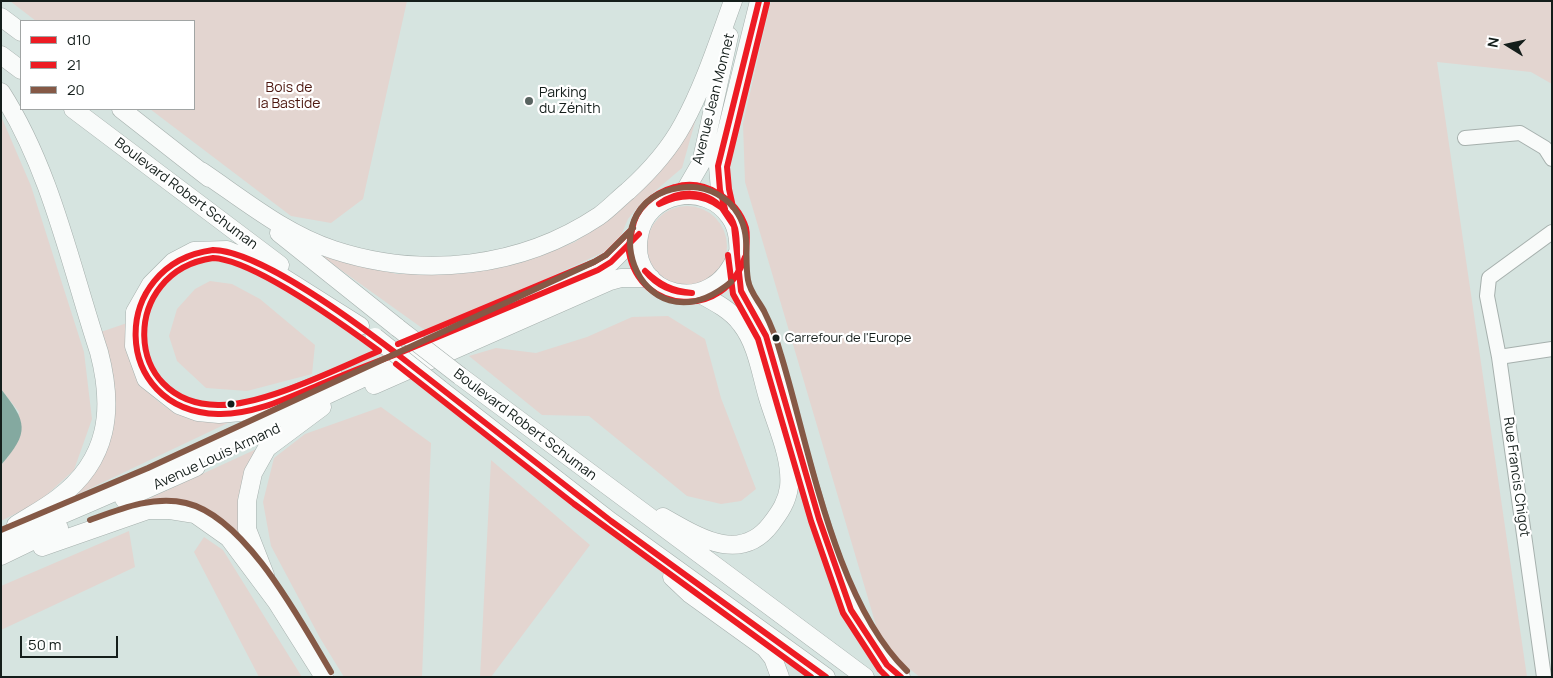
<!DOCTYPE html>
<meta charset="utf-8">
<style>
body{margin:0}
#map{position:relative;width:1553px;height:678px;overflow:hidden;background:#d6e4e0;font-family:Manrope,sans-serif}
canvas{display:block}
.frame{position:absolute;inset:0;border:2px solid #141e1b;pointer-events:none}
.legend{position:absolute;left:20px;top:20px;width:175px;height:90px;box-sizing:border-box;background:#fff;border:1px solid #a1a5a4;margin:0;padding:6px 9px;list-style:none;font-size:15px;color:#141e1b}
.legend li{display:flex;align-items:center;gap:10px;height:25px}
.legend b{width:25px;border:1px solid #a1a5a4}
.north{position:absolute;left:1483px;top:20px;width:50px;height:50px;-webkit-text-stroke:4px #fff;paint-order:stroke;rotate:280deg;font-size:14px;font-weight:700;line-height:20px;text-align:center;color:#141e1b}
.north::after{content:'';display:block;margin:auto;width:18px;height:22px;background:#141e1b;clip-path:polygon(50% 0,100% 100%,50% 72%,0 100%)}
.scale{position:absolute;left:20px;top:636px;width:98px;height:22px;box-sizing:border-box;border:2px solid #141e1b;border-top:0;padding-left:6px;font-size:15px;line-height:18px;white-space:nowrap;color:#141e1b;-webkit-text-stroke:4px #fff;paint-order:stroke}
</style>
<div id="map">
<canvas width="1553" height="678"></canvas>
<div class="frame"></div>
<ul class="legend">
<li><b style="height:6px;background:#ed1c24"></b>d10</li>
<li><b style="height:6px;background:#ed1c24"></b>21</li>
<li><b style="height:6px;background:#855946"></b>20</li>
</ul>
<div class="north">N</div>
<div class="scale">50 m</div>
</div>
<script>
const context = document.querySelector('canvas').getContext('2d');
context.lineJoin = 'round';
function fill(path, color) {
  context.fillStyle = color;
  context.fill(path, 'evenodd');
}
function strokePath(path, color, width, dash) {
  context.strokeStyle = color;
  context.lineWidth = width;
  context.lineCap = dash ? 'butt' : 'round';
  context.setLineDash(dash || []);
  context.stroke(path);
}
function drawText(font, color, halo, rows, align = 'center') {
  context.font = font + ' Manrope,sans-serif';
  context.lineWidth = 4.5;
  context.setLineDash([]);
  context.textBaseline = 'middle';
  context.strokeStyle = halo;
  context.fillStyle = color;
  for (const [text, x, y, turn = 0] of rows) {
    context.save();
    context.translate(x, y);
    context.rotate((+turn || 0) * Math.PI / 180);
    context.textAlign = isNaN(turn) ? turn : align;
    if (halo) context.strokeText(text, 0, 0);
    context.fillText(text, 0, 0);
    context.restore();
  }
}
fill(new Path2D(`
 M 10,1 L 407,1 L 363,199 L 331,223 L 291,216 L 150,109 L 194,109 L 194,21 L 36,21 Z
 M 771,1 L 1552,1 L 1552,84 L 1531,72 L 1437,62 L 1527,677 L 920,677 L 883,649 L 745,182 L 743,124 Z
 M 701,101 L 682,168 L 641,203 L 628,219 L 620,238 L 606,251 L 429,333 L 320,255 L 397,274 L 457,274 L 520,263 L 575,242 L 614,213 L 661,171 Z
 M 1,116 L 31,186 L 84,352 L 92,419 L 74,470 L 39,502 L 1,521 L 1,465 L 9,456 L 19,412 L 1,389 Z
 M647 246a40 40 0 1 1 80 0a40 40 0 1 1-80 0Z
 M 210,281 L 232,284 L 260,299 L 315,345 L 312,374 L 247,391 L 206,388 L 177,361 L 169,336 L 177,309 L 195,289 Z
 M 668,316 L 705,339 L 721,398 L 756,489 L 741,501 L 721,504 L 687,496 L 589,416 L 542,415 L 469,356 L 496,348 L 536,353 L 587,337 L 632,317 Z
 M 127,323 C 139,371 139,405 196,419 C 207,422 219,420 230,422 L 72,497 L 103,448 L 98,333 Z
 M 381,407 L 431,443 L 422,677 L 344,677 L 320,638 L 271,546 L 263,502 L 274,458 L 305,434 Z
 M 263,446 L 244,546 L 215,517 L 185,505 L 115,514 Z
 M 491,460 L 590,545 L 491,677 L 480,677 Z
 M 129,531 L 135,567 L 1,630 L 1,586 Z
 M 204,537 L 223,550 L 302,677 L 259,677 L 194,552 Z`), '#e3d5d0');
fill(new Path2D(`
 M 1,389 C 27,422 30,432 1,465 Z`), '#84a9a0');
const minor = new Path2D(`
 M 1465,138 L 1520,133 L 1545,148 L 1552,159
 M 1499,357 L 1552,349
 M 1544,677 L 1499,357 L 1487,296 L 1489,278 L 1552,232`);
const major = new Path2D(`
 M 1,17 L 21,32
 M 1,55 L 21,70
 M 1,92 C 51,170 70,264 99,352 C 114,409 109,460 58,498 C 45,508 30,516 16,525
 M 73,109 L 280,265
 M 121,109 L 209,178
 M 201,171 C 244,200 285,234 334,250 C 423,279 521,268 599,216 C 609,209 618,199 628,191 C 649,172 669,150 683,124 C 704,86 718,42 733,1
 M 683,194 L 701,163 L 729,36
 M 725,209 L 720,190 L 718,166 L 759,1
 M 279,233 L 398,328
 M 737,254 C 713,320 628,296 639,236 C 646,191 706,181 730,217 C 745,238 734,266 741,289 C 742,295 747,300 751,306 C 758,318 764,331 769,344 C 791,414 807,485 831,553 C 847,598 864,645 901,677
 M 460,376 L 865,677
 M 335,378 L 277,401 L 240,412 L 219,414 L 198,412 L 179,405 L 146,379 L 134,346 L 135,312 L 151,284 L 173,262 L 194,251 L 227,250 L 265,266 L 360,326
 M 374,385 L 610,281 L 621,278 L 651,278
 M 440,389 L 610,521 L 826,677
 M 124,499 L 196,467
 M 663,517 C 697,536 740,565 771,524 C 780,512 787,502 789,487 C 792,458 776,425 768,398 C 761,375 757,344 741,324 C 731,310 713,301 698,293
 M 1,540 C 204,458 398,358 598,270 L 611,262 L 639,234
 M 42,547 L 148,510 L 170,510 L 195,514 L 229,538 L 276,601 L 324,677
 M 1,556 L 59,528
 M 265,575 L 247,529 L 247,501 L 253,473 L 267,448 L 322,407
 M 672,577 L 690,594 L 765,648 L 773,658 L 780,677`);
strokePath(minor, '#a6b0ad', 16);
strokePath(major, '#a6b0ad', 19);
strokePath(minor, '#f9fbfa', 14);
strokePath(major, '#f9fbfa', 18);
const majorBridge = new Path2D(`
 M 398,328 L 460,376
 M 375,337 L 440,389`);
strokePath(majorBridge, '#a6b0ad', 19, []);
strokePath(majorBridge, '#f9fbfa', 18);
strokePath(new Path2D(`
 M 659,204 C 678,190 705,189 722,208
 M 659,204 C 680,194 702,192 722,208
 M 722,208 C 737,220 737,235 737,254
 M 722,208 L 734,226 L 737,254
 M 725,209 L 720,190 L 718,166 L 759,1
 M 213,250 C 260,251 358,324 397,354 C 373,363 350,372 326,382 C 292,396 255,415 218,414 C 110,411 108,264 213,250 Z
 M 737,254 L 741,291 L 766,336 L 819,519 L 851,610 L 887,665 L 901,677
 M 645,271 C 660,285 672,291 692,293
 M 645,271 C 657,286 673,293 692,293
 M 397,354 L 611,521 L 826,677
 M 397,354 L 598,270 L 611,262 L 639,234`), '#ed1c24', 6);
strokePath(new Path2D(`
 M 733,207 L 729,189 L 727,167 L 767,3
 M 728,255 L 733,294 L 758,339 L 811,521 L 843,613 L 880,670 L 887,677
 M 745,257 C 725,320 640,315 629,252 C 628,245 631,237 632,230 C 635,208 654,193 675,187 C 704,178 737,199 746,228 C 748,236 746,247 746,255
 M 213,258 C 254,260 345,326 379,351 C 336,369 263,406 218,405 C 121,404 120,271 213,258 Z
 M 398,344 L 594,262 L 606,255 L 633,228
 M 396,364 L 574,504 L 811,677`), '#ed1c24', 6);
strokePath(new Path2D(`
 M 731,282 C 637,359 581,192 689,187 C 708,186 729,198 738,214 C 751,235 744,257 748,280 C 750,292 758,300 764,311 C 771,325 777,340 781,355 C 810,450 835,601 907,671
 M 90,520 C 120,509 154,495 186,503 C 246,517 301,622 331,672
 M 1,530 L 148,468 L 594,262 L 606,255 L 633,228`), '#855946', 6);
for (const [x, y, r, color] of [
 [529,101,5,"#586360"],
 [776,338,4.5,"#141e1b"],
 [231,404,4.5,"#141e1b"]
]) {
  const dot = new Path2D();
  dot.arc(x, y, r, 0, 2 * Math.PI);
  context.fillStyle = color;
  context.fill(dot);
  strokePath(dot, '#fff', 2);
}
drawText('13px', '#141e1b', '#fff', [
 ["Carrefour de l'Europe",785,338]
], 'left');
drawText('14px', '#4d170f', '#fff', [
 ["Bois de",289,88],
 ["la Bastide",289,104]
]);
drawText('14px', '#141e1b', '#fff', [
 ["Parking",539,93],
 ["du Zénith",539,109]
], 'left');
drawText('14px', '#141e1b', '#fff', [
 ["Avenue Jean Monnet",714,99,-76],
 ["Boulevard Robert Schuman",186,194,37],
 ["Boulevard Robert Schuman",525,425,37],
 ["Avenue Louis Armand",217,457,-25],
 ["Rue Francis Chigot",1516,477,82]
]);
</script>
